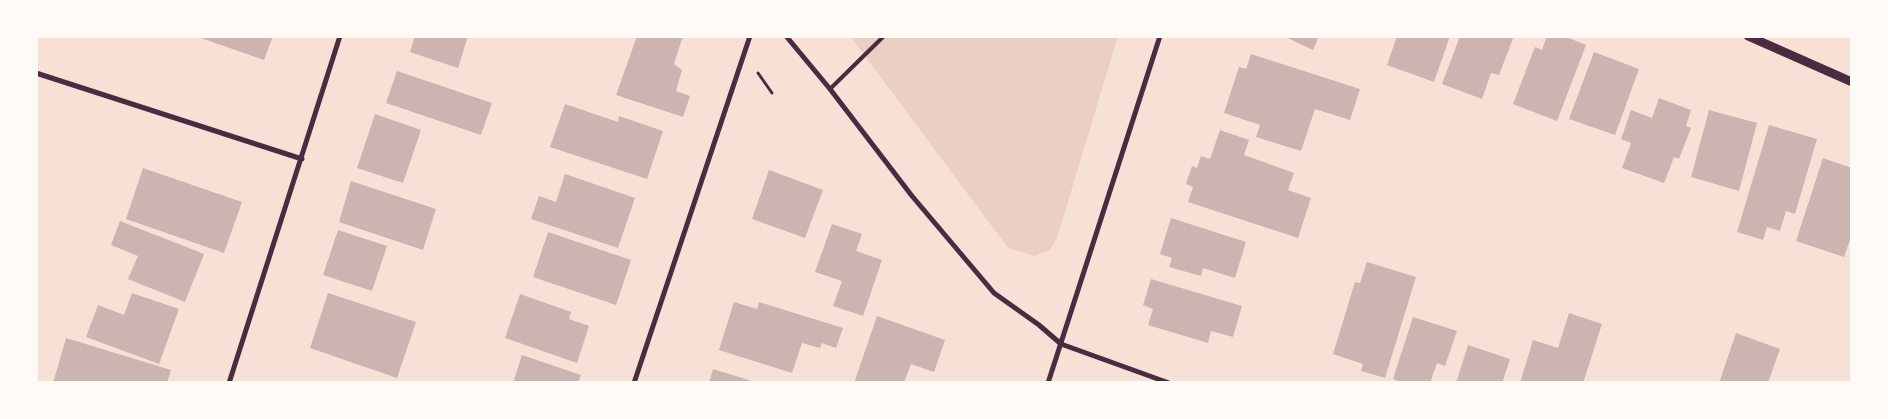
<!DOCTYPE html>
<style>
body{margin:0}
#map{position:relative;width:1888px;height:419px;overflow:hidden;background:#f7e1d7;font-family:"DejaVu Sans",sans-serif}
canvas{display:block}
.frame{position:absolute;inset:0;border:38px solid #fffaf5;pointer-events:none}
</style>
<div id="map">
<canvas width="1888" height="419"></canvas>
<div class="frame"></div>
</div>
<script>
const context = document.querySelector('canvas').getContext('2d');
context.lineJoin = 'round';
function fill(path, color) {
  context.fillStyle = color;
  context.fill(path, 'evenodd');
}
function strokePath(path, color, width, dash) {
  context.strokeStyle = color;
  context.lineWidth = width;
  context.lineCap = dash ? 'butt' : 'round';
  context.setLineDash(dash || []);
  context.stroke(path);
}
fill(new Path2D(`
 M 850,36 L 1118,36 L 1057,238 L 1050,250 L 1035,256 L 1008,248 Z`), '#ebcfc5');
fill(new Path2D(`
 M 195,36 L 273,36 L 264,60 Z
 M 415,36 L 468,36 L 458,68 L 410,52 Z
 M 637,36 L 683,36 L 674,64 L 682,70 L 676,91 L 690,96 L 683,117 L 616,95 Z
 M 1283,36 L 1319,36 L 1313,50 Z
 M 1397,36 L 1450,36 L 1434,82 L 1387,65 Z
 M 1460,36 L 1514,36 L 1499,75 L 1491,73 L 1482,99 L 1442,84 Z
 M 1547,36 L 1564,36 L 1586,45 L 1557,121 L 1513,104 L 1535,47 L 1542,50 Z
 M 1594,52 L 1639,69 L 1615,135 L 1569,119 Z
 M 1251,54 L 1360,89 L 1350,120 L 1315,109 L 1301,151 L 1256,137 L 1260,125 L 1224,113 L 1239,67 L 1246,69 Z
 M 397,71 L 492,103 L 481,135 L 386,103 Z
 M 1659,98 L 1691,110 L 1686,126 L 1691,128 L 1679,159 L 1674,157 L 1664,183 L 1622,168 L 1631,143 L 1621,139 L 1631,110 L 1652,118 Z
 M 565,104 L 618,122 L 619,116 L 663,131 L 647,179 L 550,147 Z
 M 1709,110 L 1757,123 L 1739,191 L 1691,177 Z
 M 375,114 L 421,130 L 403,183 L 357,168 Z
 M 1769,125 L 1817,139 L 1795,214 L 1786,211 L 1780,231 L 1767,227 L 1763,240 L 1737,232 Z
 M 1220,130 L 1249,140 L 1244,155 L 1294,173 L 1288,190 L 1311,198 L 1298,238 L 1188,202 L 1193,187 L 1186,184 L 1192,166 L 1197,168 L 1201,156 L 1210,159 Z
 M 1823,158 L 1852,168 L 1852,234 L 1844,257 L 1796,241 Z
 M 143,168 L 242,202 L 224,253 L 126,219 Z
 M 769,170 L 823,190 L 805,238 L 752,219 Z
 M 565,174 L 635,198 L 618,248 L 531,219 L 539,196 L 556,202 Z
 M 351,181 L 436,209 L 423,250 L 339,222 Z
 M 1171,218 L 1246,242 L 1235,278 L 1203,268 L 1201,276 L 1169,267 L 1172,258 L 1160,254 Z
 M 120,221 L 204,254 L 185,302 L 128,279 L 138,256 L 111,245 Z
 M 832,224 L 862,234 L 856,251 L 882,260 L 863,316 L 833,306 L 842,281 L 815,272 Z
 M 338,230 L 387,246 L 372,291 L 323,275 Z
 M 548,232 L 631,260 L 616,305 L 533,277 Z
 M 1367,262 L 1416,277 L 1385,378 L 1361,371 L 1363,364 L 1333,354 L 1355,282 L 1360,283 Z
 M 1151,279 L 1242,306 L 1233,337 L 1211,331 L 1208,343 L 1148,325 L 1153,309 L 1143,305 Z
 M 132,293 L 179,309 L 159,364 L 86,337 L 98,305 L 124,315 Z
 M 328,293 L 416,322 L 397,378 L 310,348 Z
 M 520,294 L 571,312 L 569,319 L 589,326 L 577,363 L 505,338 Z
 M 734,302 L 757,309 L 759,302 L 843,328 L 836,348 L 822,343 L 820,348 L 802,343 L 792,373 L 719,350 Z
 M 1569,313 L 1602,324 L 1583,383 L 1520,383 L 1533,340 L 1558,348 Z
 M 877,316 L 945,340 L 934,372 L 911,364 L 904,383 L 854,383 Z
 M 1413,317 L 1457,331 L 1445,366 L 1437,363 L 1430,383 L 1404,383 L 1393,379 Z
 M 1736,333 L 1780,349 L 1768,383 L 1719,383 Z
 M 66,338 L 171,370 L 167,383 L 53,383 Z
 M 1468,345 L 1510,359 L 1502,383 L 1456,383 Z
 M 522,355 L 581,375 L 578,383 L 513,383 Z
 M 713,369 L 755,382 L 755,383 L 709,383 Z`), '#ccb4b1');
strokePath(new Path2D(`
 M 758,73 L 772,93`), '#4a2c40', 3);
strokePath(new Path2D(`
 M 830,89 L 884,36`), '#4a2c40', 4);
strokePath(new Path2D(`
 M 786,36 L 830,89 L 912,196 L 994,293 L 1039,325 L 1061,344 L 1169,383
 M 36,73 L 302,159
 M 229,383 L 340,36
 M 634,383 L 750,36
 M 1048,383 L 1160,36`), '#4a2c40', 5);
strokePath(new Path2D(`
 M 1748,36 L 1852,82`), '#4a2c40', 9);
</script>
